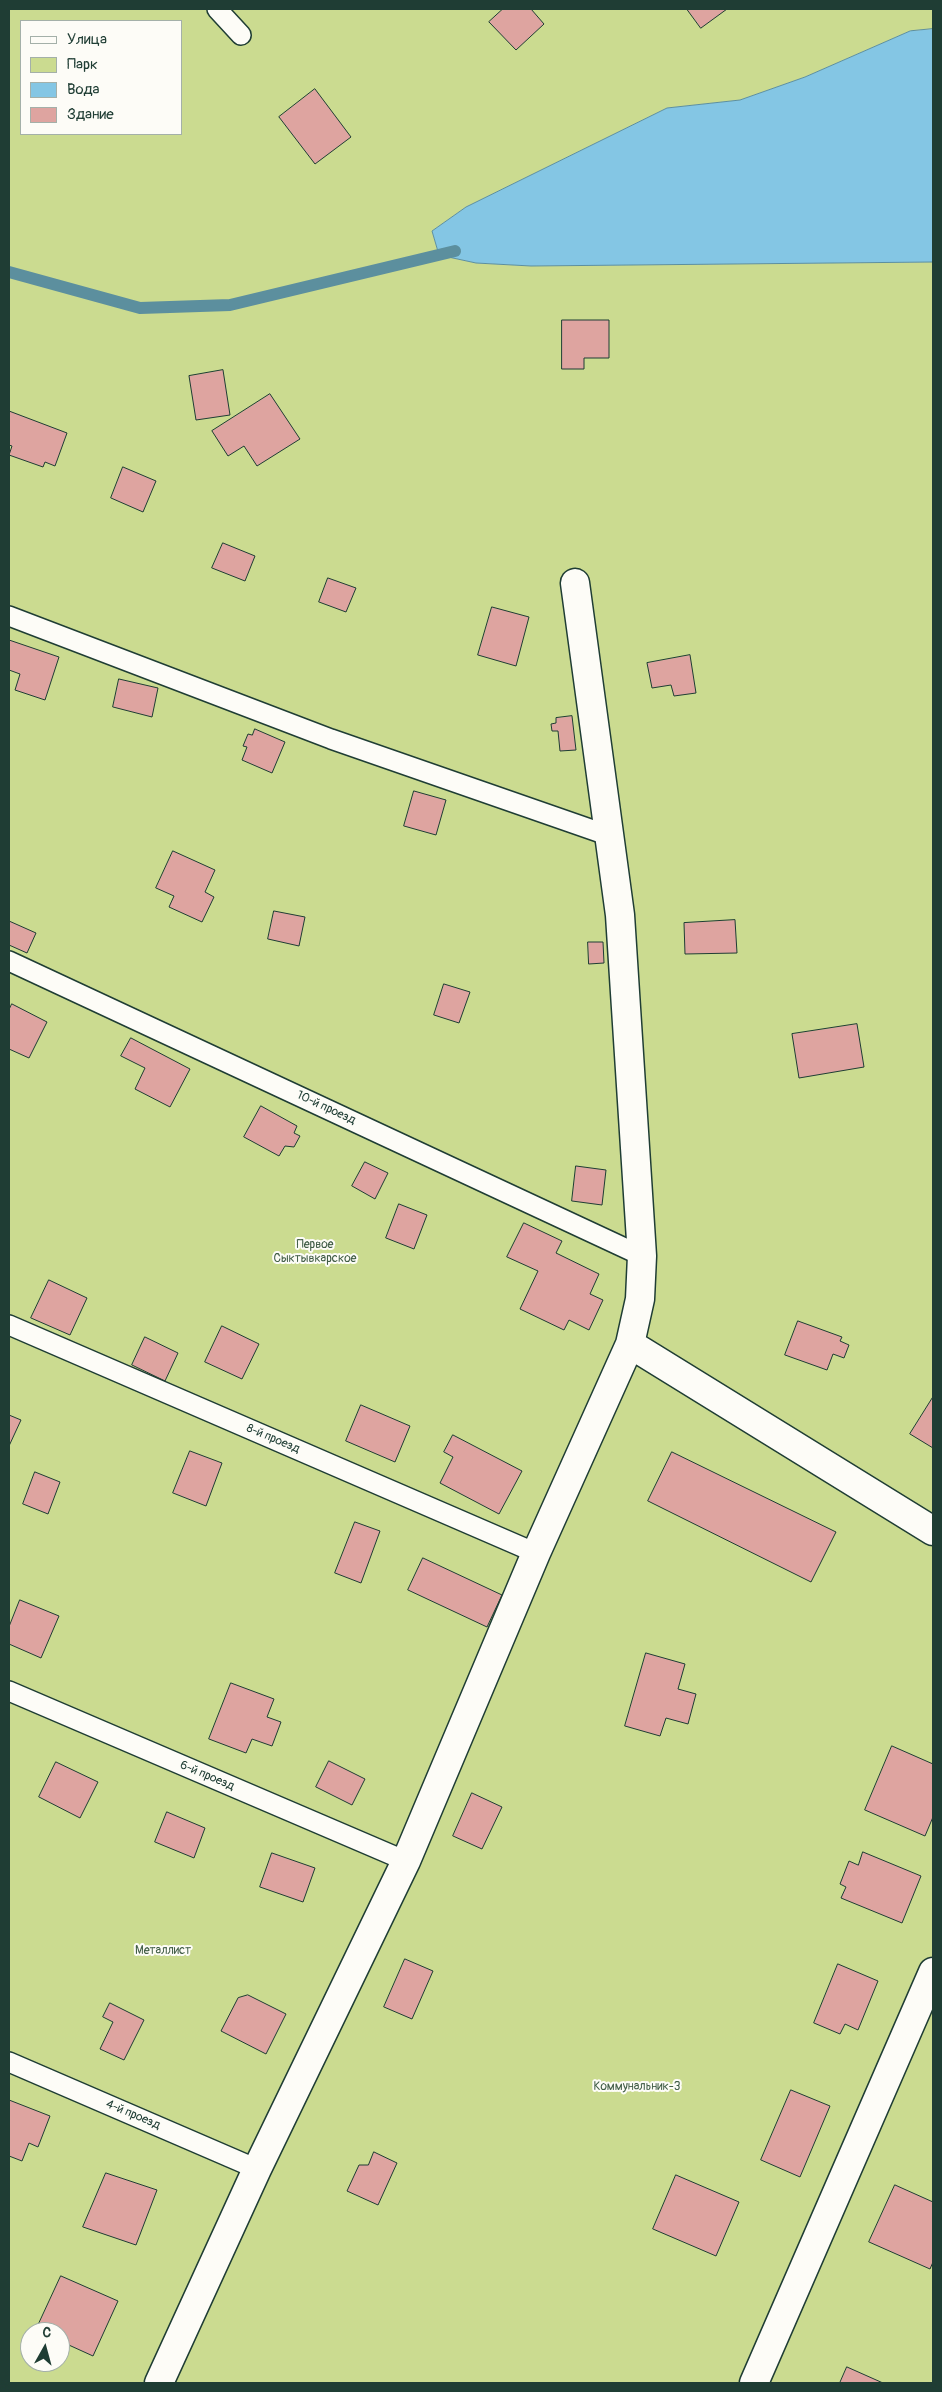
<!DOCTYPE html>
<meta charset="utf-8">
<style>
body{margin:0}
#map{position:relative;width:942px;height:2392px;overflow:hidden;background:#f7eae6;font-family:Pangolin,sans-serif}
canvas{display:block}
.frame{position:absolute;inset:0;border:10px solid #1f3d34;pointer-events:none}
.legend{position:absolute;left:20px;top:20px;width:162px;height:115px;box-sizing:border-box;background:#fdfcf7;border:1px solid #a4b0a9;margin:0;padding:6px 9px;list-style:none;font-size:15px;color:#1f3d34}
.legend li{display:flex;align-items:center;gap:10px;height:25px}
.legend b{width:25px;border:1px solid #a4b0a9}
.north{position:absolute;left:20px;top:2322px;width:50px;height:50px;box-sizing:border-box;background:#fdfcf7;border:1px solid #a4b0a9;border-radius:50%;rotate:7deg;font-size:14px;font-weight:700;line-height:20px;text-align:center;color:#1f3d34}
.north::after{content:'';display:block;margin:auto;width:18px;height:22px;background:#1f3d34;clip-path:polygon(50% 0,100% 100%,50% 72%,0 100%)}
</style>
<div id="map">
<canvas width="942" height="2392"></canvas>
<div class="frame"></div>
<ul class="legend">
<li><b style="height:6px;background:#fdfcf7"></b>Улица</li>
<li><b style="height:14px;background:#cbdb90"></b>Парк</li>
<li><b style="height:14px;background:#84c6e4"></b>Вода</li>
<li><b style="height:14px;background:#dea4a0"></b>Здание</li>
</ul>
<div class="north">С</div>
</div>
<script>
const context = document.querySelector('canvas').getContext('2d');
context.lineJoin = 'round';
function fill(path, color) {
  context.fillStyle = color;
  context.fill(path, 'evenodd');
}
function strokePath(path, color, width, dash) {
  context.strokeStyle = color;
  context.lineWidth = width;
  context.lineCap = dash ? 'butt' : 'round';
  context.setLineDash(dash || []);
  context.stroke(path);
}
function drawText(font, color, halo, rows, align = 'center') {
  context.font = font + ' Pangolin,sans-serif';
  context.lineWidth = 4;
  context.setLineDash([]);
  context.textBaseline = 'middle';
  context.strokeStyle = halo;
  context.fillStyle = color;
  for (const [text, x, y, turn = 0] of rows) {
    context.save();
    context.translate(x, y);
    context.rotate((+turn || 0) * Math.PI / 180);
    context.textAlign = isNaN(turn) ? turn : align;
    if (halo) context.strokeText(text, 0, 0);
    context.fillText(text, 0, 0);
    context.restore();
  }
}
fill(new Path2D(`
 M 9,9 L 933,9 L 933,29 L 910,31 L 805,77 L 740,100 L 667,108 L 466,207 L 432,231 L 439,255 L 476,263 L 531,266 L 933,262 L 933,2383 L 9,2383 ZM 21,21 L 181,21 L 181,134 L 21,134 ZM 30,2332 L 60,2332 L 60,2362 L 30,2362 Z`), '#cbdb90');
const water = new Path2D(`
 M 933,29 L 933,262 L 531,266 L 476,263 L 439,255 L 432,231 L 466,207 L 667,108 L 740,100 L 805,77 L 910,31 Z`);
fill(water, '#84c6e4');
strokePath(water, '#5c8f9e', 1);
strokePath(new Path2D(`
 M 9,272 L 140,308 L 230,305 L 455,251`), '#5c8f9e', 12);
const building = new Path2D(`
 M 503,9 L 531,9 L 544,24 L 516,50 L 489,22 Z
 M 687,9 L 727,9 L 701,28 Z
 M 315,89 L 351,137 L 315,164 L 279,117 Z
 M 562,320 L 609,320 L 609,358 L 584,358 L 584,369 L 562,369 Z
 M 223,370 L 230,415 L 196,420 L 189,376 Z
 M 270,394 L 300,439 L 257,466 L 244,446 L 228,456 L 212,431 Z
 M 9,411 L 67,433 L 55,466 L 45,462 L 43,467 L 9,455 L 12,446 L 9,445 Z
 M 123,467 L 156,481 L 143,512 L 111,498 Z
 M 223,543 L 255,556 L 245,581 L 212,568 Z
 M 328,578 L 356,588 L 346,612 L 319,602 Z
 M 492,607 L 529,617 L 516,666 L 478,655 Z
 M 9,640 L 59,657 L 45,700 L 15,690 L 20,674 L 9,670 Z
 M 690,655 L 696,693 L 674,696 L 671,685 L 652,688 L 647,663 Z
 M 119,679 L 158,688 L 152,717 L 113,707 Z
 M 572,716 L 576,750 L 560,751 L 558,731 L 552,731 L 551,724 L 556,723 L 556,718 Z
 M 255,729 L 285,742 L 272,773 L 242,760 L 247,747 L 243,746 L 248,734 L 252,735 Z
 M 414,791 L 446,800 L 436,835 L 404,826 Z
 M 173,851 L 215,870 L 205,892 L 214,897 L 202,922 L 169,907 L 174,896 L 156,888 Z
 M 274,911 L 305,917 L 299,946 L 268,939 Z
 M 735,920 L 737,953 L 685,954 L 684,923 Z
 M 9,921 L 36,933 L 27,953 L 9,945 Z
 M 588,942 L 603,942 L 604,963 L 589,964 Z
 M 444,984 L 470,992 L 459,1023 L 434,1015 Z
 M 12,1004 L 47,1022 L 29,1058 L 9,1049 L 9,1010 Z
 M 857,1024 L 864,1067 L 799,1078 L 792,1034 Z
 M 131,1038 L 190,1069 L 170,1107 L 135,1089 L 145,1068 L 121,1056 Z
 M 261,1106 L 297,1126 L 294,1133 L 300,1136 L 294,1147 L 285,1146 L 279,1156 L 244,1137 Z
 M 365,1162 L 388,1173 L 375,1199 L 352,1186 Z
 M 576,1166 L 606,1170 L 602,1205 L 572,1201 Z
 M 399,1204 L 427,1215 L 414,1249 L 386,1238 Z
 M 524,1223 L 562,1241 L 556,1253 L 599,1274 L 590,1294 L 603,1300 L 589,1330 L 569,1320 L 564,1330 L 520,1309 L 538,1271 L 507,1257 Z
 M 49,1280 L 87,1298 L 70,1335 L 31,1318 Z
 M 798,1321 L 842,1337 L 840,1341 L 849,1345 L 844,1358 L 833,1354 L 827,1370 L 785,1355 Z
 M 222,1326 L 259,1344 L 242,1379 L 205,1362 Z
 M 145,1337 L 178,1353 L 165,1381 L 132,1365 Z
 M 933,1397 L 933,1448 L 910,1434 Z
 M 361,1405 L 410,1426 L 395,1462 L 346,1441 Z
 M 9,1415 L 21,1420 L 9,1446 Z
 M 453,1435 L 522,1471 L 499,1514 L 440,1483 L 453,1457 L 444,1452 Z
 M 190,1451 L 222,1463 L 206,1506 L 173,1493 Z
 M 672,1452 L 836,1532 L 811,1582 L 648,1501 Z
 M 35,1472 L 60,1482 L 48,1514 L 23,1504 Z
 M 355,1522 L 380,1531 L 361,1583 L 335,1573 Z
 M 423,1558 L 502,1595 L 487,1627 L 408,1590 Z
 M 20,1600 L 59,1616 L 41,1658 L 9,1644 L 9,1627 Z
 M 646,1653 L 685,1664 L 678,1689 L 696,1694 L 688,1724 L 666,1718 L 660,1736 L 625,1726 Z
 M 231,1683 L 274,1699 L 267,1717 L 281,1722 L 272,1746 L 252,1739 L 246,1753 L 209,1739 Z
 M 892,1746 L 933,1764 L 933,1817 L 925,1836 L 865,1810 Z
 M 329,1761 L 365,1779 L 352,1805 L 316,1787 Z
 M 56,1762 L 98,1782 L 80,1818 L 39,1797 Z
 M 472,1793 L 502,1807 L 482,1849 L 453,1836 Z
 M 167,1812 L 205,1828 L 194,1858 L 155,1842 Z
 M 863,1852 L 921,1876 L 902,1923 L 841,1898 L 846,1887 L 840,1884 L 849,1861 L 858,1865 Z
 M 272,1853 L 315,1868 L 303,1902 L 260,1887 Z
 M 405,1959 L 433,1971 L 412,2019 L 384,2007 Z
 M 838,1964 L 878,1981 L 858,2030 L 845,2024 L 840,2034 L 814,2023 Z
 M 248,1995 L 286,2014 L 266,2054 L 221,2031 L 238,1998 Z
 M 110,2003 L 144,2020 L 124,2060 L 100,2049 L 113,2022 L 103,2017 Z
 M 791,2090 L 830,2106 L 800,2177 L 761,2160 Z
 M 9,2100 L 50,2116 L 38,2147 L 29,2143 L 22,2161 L 9,2156 Z
 M 374,2152 L 397,2163 L 378,2205 L 347,2191 L 359,2165 L 368,2165 Z
 M 106,2173 L 157,2190 L 136,2245 L 83,2227 Z
 M 676,2175 L 739,2202 L 716,2256 L 653,2229 Z
 M 895,2185 L 933,2202 L 933,2262 L 930,2269 L 869,2242 Z
 M 61,2276 L 118,2301 L 93,2356 L 60,2341 L 60,2332 L 36,2330 Z
 M 847,2367 L 883,2383 L 840,2383 Z`);
fill(building, '#dea4a0');
strokePath(building, '#1f3d34', 1);
const service = new Path2D(`
 M 217,9 L 241,35
 M 9,616 L 331,739 L 610,836
 M 9,961 L 642,1256
 M 9,1325 L 536,1553
 M 9,1691 L 406,1861
 M 9,2062 L 257,2169`);
const minor = new Path2D(`
 M 630,1344 L 933,1531
 M 159,2383 L 257,2169 L 406,1861 L 536,1553 L 630,1344 L 640,1299 L 642,1256 L 620,915 L 575,583
 M 754,2383 L 933,1972`);
strokePath(service, '#1f3d34', 22);
strokePath(minor, '#1f3d34', 31);
strokePath(service, '#fdfcf7', 19);
strokePath(minor, '#fdfcf7', 28);
drawText('12px', '#1f3d34', '#fdfcf7', [
 ["10-й проезд",326,1108,25],
 ["8-й проезд",273,1439,23],
 ["6-й проезд",207,1776,23],
 ["4-й проезд",133,2115,23]
]);
drawText('12px', '#415d46', '#fdfcf7', [
 ["Первое",315,1245],
 ["Сыктывкарское",315,1259],
 ["Металлист",163,1951],
 ["Коммунальник-3",637,2087]
]);
</script>
